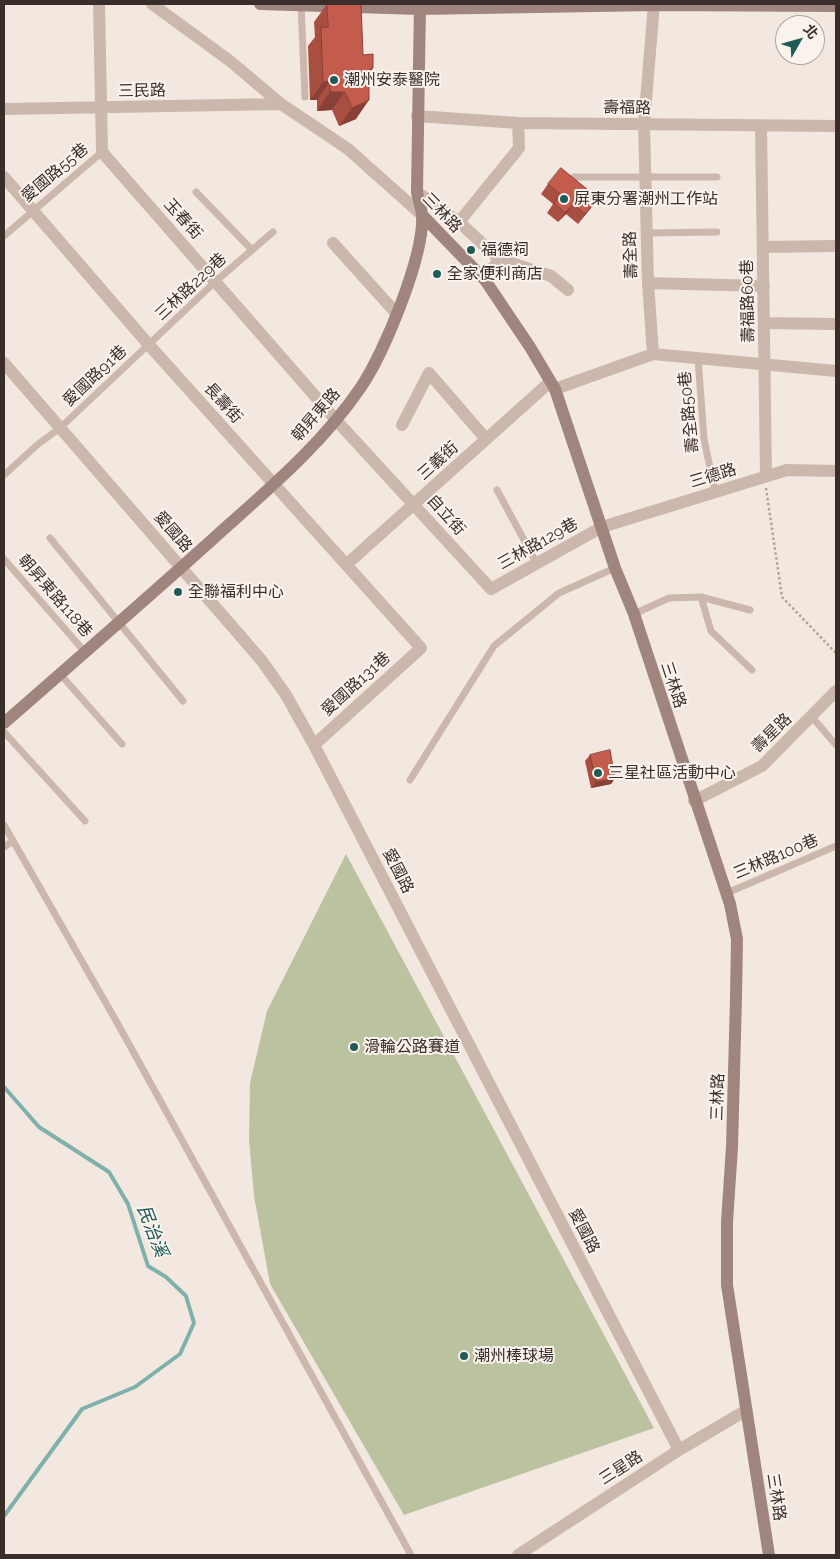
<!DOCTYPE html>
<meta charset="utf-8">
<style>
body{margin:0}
#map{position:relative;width:840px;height:1559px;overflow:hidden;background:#f3e8e0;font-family:Raleway,"Noto Sans TC",sans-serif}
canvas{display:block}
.frame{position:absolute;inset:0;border:5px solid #3a2e2b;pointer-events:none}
.north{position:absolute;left:775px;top:15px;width:50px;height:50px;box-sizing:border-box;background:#faf3ed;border:1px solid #ada49f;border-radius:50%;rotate:52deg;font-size:14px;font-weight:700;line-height:20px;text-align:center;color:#3a2e2b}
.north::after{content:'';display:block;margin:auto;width:18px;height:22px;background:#205b58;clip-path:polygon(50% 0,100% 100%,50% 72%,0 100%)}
</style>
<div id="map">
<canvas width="840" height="1559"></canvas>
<div class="frame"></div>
<div class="north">北</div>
</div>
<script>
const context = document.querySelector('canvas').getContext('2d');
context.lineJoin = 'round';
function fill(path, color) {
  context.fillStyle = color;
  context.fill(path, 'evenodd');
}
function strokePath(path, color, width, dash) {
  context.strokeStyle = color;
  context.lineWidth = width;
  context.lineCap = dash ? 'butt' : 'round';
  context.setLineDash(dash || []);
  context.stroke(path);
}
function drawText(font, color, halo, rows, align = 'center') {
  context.font = font + ' Raleway,"Noto Sans TC",sans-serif';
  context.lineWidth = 4;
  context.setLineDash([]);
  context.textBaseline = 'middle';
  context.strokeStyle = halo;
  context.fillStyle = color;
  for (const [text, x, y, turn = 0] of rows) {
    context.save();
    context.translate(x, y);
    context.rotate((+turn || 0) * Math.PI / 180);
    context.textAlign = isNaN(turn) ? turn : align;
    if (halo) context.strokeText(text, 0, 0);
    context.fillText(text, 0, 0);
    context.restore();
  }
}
fill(new Path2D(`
 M 346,854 L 654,1428 L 404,1515 L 270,1284 L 254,1196 L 249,1140 L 250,1083 L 267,1011 Z`), '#bbc2a0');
strokePath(new Path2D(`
 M 4,1087 L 39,1127 L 109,1172 L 128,1204 L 148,1266 L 166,1277 L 186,1296 L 194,1323 L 180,1354 L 135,1387 L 82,1409 L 4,1516`), '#7fb0ac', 4);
strokePath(new Path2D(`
 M 766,488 L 782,597 L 836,653`), '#b7a096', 2.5, [2.5, 2.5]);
strokePath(new Path2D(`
 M 301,4 L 305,97
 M 574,177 L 717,177
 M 196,192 L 252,250
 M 647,233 L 717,232
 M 4,236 L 102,152
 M 698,358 L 704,439 L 715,492
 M 4,475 L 37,445 L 60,428 L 216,281 L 273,232
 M 497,490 L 537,564
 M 50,538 L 183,701
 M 4,559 L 85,652
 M 701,597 L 711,631 L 752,670
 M 634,614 L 669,598 L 701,597 L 750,610
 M 60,674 L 122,744
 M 812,717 L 836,745
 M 4,732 L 85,821
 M 410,780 L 494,646 L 559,593 L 615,568
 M 4,825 L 119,1026 L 411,1555
 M 4,847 L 13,841
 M 727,893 L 836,846`), '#cbb7ac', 7);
strokePath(new Path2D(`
 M 99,4 L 102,152 L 336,420 L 491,589 L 602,527 L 787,470 L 836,471
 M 152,4 L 230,61 L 281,104 L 348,149 L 422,215
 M 4,109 L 281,104
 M 417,116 L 518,123 L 836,126
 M 761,126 L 766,476
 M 4,177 L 149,345 L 421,648 L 314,745
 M 417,192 L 459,222 L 499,259 L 551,276 L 568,290
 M 459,222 L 519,148 L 518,123
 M 333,243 L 396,313
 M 763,247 L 836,246
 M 485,280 L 499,259
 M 648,283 L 764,286
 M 764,323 L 836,324
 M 653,354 L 648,283 L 644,124 L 654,4
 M 4,363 L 262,661 L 286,695 L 314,745 L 679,1450
 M 555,389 L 653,354 L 836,371
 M 402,425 L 429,373 L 486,439
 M 347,564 L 550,382
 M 694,801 L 762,766 L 836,691
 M 518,1555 L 679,1450 L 745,1411`), '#cbb7ac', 12);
strokePath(new Path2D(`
 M 260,4 L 420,9 L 654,5 L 836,6
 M 422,215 L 485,280 L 530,347 L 555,389 L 615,568 L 634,614 L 730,904 L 737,939 L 736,998 L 732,1147 L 727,1222 L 727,1285 L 769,1555
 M 4,723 C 74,662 144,601 214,538 C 265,492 322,445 361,387 C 384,353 425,255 422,214 C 421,207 418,199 417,192 L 420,4`), '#9f857d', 12);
fill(new Path2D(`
 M 327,4 L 373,68 L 369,74 L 356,119 L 339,126 L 332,110 L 317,111 L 317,100 L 310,100 L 308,46 L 315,37 L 314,22 Z
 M 548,184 L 598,198 L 578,224 L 566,214 L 558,222 L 547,213 L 553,204 L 541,194 Z
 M 590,755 L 615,778 L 611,784 L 591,788 L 585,761 Z`), '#a94f42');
fill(new Path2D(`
 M 330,81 L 317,100 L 310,100 L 323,82 Z
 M 330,92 L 345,92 L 332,110 L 317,111 Z
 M 369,100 L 356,119 L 339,126 L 352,108 Z
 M 598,198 L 591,208 L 578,224 L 585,214 Z
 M 573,204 L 566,214 L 558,222 L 565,213 Z
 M 615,778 L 611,784 L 591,788 L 596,782 Z`), '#894036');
const building = new Path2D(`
 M 327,4 L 361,4 L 363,55 L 373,54 L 373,68 L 369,70 L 369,100 L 352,108 L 345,92 L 330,92 L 330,81 L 323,82 L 321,27 L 328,27 Z
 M 561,168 L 598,198 L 585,214 L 573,204 L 565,213 L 554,203 L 561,195 L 548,184 Z
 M 610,750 L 615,778 L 596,782 L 590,755 Z`);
fill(building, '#c45c4d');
strokePath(building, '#894036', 1);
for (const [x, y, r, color] of [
 [334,80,5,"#205b58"],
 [564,199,5,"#205b58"],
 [471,250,5,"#205b58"],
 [437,274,5,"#205b58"],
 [178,592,5,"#205b58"],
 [598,773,5,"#205b58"],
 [354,1047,5,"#205b58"],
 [464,1356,5,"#205b58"]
]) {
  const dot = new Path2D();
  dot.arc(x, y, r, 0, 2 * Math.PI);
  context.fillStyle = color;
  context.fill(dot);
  strokePath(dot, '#faf3ed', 2);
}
drawText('16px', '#3a2e2b', '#faf3ed', [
 ["潮州安泰醫院",344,80],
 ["屏東分署潮州工作站",574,199],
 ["福德祠",481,250],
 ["全家便利商店",447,274],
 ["全聯福利中心",188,592],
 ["三星社區活動中心",608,773],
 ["滑輪公路賽道",364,1047],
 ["潮州棒球場",474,1356]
], 'left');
drawText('16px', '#3a2e2b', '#faf3ed', [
 ["三民路",142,91,-1],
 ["壽福路",627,108,1],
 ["愛國路55巷",55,173,-40],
 ["三林路",442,213,46],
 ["玉春街",183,219,48],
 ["壽全路",631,255,-92],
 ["三林路229巷",191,287,-43],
 ["壽福路60巷",748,301,-91],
 ["愛國路91巷",95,376,-43],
 ["長壽街",223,403,48],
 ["壽全路50巷",689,412,-96],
 ["朝昇東路",316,415,-49],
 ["三義街",438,461,-42],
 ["三德路",713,476,-17],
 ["自立街",446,515,48],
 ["愛國路",173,532,49],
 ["三林路129巷",538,544,-29],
 ["朝昇東路118巷",55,596,49],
 ["愛國路131巷",356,684,-42],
 ["三林路",673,685,72],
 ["壽星路",772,733,-44],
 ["三林路100巷",776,857,-23],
 ["愛國路",398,871,63],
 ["三林路",718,1097,-88],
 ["愛國路",584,1231,63],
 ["三星路",621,1468,-33],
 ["三林路",776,1497,81]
]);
drawText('italic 18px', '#205b58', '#faf3ed', [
 ["民治溪",152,1231,69]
]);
</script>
